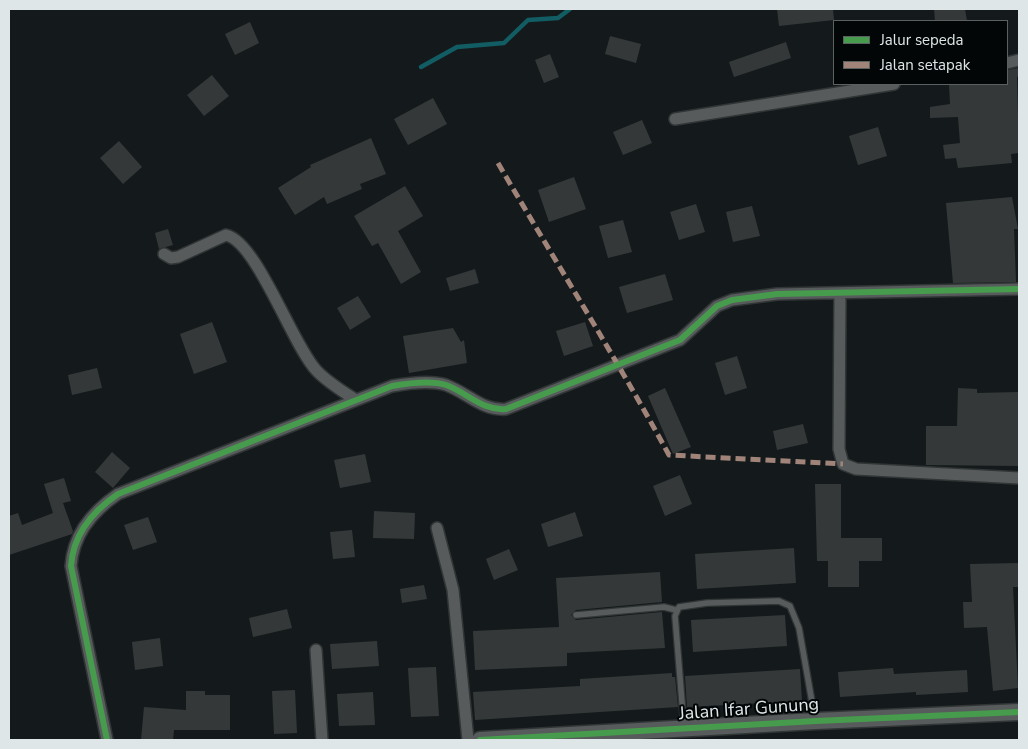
<!DOCTYPE html>
<style>
body{margin:0}
#map{position:relative;width:1028px;height:749px;overflow:hidden;background:#141a1b;font-family:"Nunito Sans",sans-serif}
canvas{display:block}
.frame{position:absolute;inset:0;border:10px solid #dfe6e7;pointer-events:none}
.legend{position:absolute;left:833px;top:20px;width:175px;height:65px;box-sizing:border-box;background:#030607;border:1px solid #5b6061;margin:0;padding:6px 9px;list-style:none;font-size:15px;color:#dfe6e7}
.legend li{display:flex;align-items:center;gap:10px;height:25px}
.legend b{width:25px;border:1px solid #5b6061}
</style>
<div id="map">
<canvas width="1028" height="749"></canvas>
<div class="frame"></div>
<ul class="legend">
<li><b style="height:6px;background:#469c4c"></b>Jalur sepeda</li>
<li><b style="height:6px;background:#a18479"></b>Jalan setapak</li>
</ul>
</div>
<script>
const context = document.querySelector('canvas').getContext('2d');
context.lineJoin = 'round';
function strokePath(path, color, width, dash) {
  context.strokeStyle = color;
  context.lineWidth = width;
  context.lineCap = dash ? 'butt' : 'round';
  context.setLineDash(dash || []);
  context.stroke(path);
}
function fill(path, color) {
  context.fillStyle = color;
  context.fill(path, 'evenodd');
}
function drawText(font, color, halo, rows, align = 'center') {
  context.font = font + ' "Nunito Sans",sans-serif';
  context.lineWidth = 4;
  context.setLineDash([]);
  context.textBaseline = 'middle';
  context.strokeStyle = halo;
  context.fillStyle = color;
  for (const [text, x, y, turn = 0] of rows) {
    context.save();
    context.translate(x, y);
    context.rotate((+turn || 0) * Math.PI / 180);
    context.textAlign = isNaN(turn) ? turn : align;
    if (halo) context.strokeText(text, 0, 0);
    context.fillText(text, 0, 0);
    context.restore();
  }
}
strokePath(new Path2D(`
 M 421,67 L 457,47 L 504,43 L 528,20 L 558,18 L 570,9`), '#125c64', 4.5);
fill(new Path2D(`
 M 777,9 L 833,9 L 834,20 L 779,26 Z
 M 934,9 L 965,9 L 967,21 L 935,21 Z
 M 250,22 L 259,43 L 235,55 L 225,34 Z
 M 610,36 L 641,44 L 636,63 L 605,54 Z
 M 786,42 L 791,58 L 734,77 L 729,62 Z
 M 550,54 L 559,77 L 544,83 L 535,60 Z
 M 1019,68 L 1019,76 L 1017,77 L 1019,153 L 1011,154 L 1012,163 L 958,168 L 956,158 L 945,159 L 943,145 L 960,143 L 958,117 L 930,118 L 930,107 L 950,104 L 949,84 L 1007,84 L 1007,70 Z
 M 212,75 L 229,96 L 204,116 L 187,95 Z
 M 433,98 L 447,124 L 408,145 L 394,119 Z
 M 642,120 L 652,143 L 623,155 L 613,132 Z
 M 878,127 L 887,156 L 858,165 L 849,136 Z
 M 371,138 L 386,174 L 360,184 L 362,189 L 327,204 L 324,197 L 295,215 L 278,188 L 311,167 L 310,165 Z
 M 119,141 L 142,167 L 123,184 L 100,158 Z
 M 574,177 L 586,209 L 549,222 L 538,190 Z
 M 405,186 L 423,216 L 398,231 L 421,272 L 401,284 L 378,243 L 372,246 L 354,216 Z
 M 1012,197 L 1018,229 L 1014,229 L 1016,282 L 953,283 L 946,203 Z
 M 696,204 L 705,232 L 679,240 L 670,212 Z
 M 752,206 L 760,236 L 733,242 L 726,212 Z
 M 623,220 L 632,252 L 608,258 L 599,226 Z
 M 168,229 L 173,245 L 159,249 L 155,233 Z
 M 475,269 L 479,283 L 450,291 L 446,278 Z
 M 665,274 L 673,300 L 627,313 L 619,287 Z
 M 358,296 L 371,317 L 350,330 L 337,308 Z
 M 212,322 L 227,362 L 194,374 L 180,334 Z
 M 585,322 L 593,346 L 564,356 L 556,331 Z
 M 453,328 L 461,342 L 464,340 L 467,363 L 409,373 L 403,336 Z
 M 737,356 L 747,388 L 725,395 L 715,363 Z
 M 97,368 L 102,388 L 72,395 L 68,375 Z
 M 665,388 L 691,447 L 673,454 L 648,396 Z
 M 958,388 L 977,389 L 977,393 L 1018,392 L 1019,466 L 926,465 L 926,426 L 957,426 Z
 M 803,424 L 808,443 L 777,450 L 773,431 Z
 M 112,452 L 130,468 L 113,488 L 95,472 Z
 M 365,454 L 371,482 L 340,488 L 334,460 Z
 M 680,475 L 692,504 L 665,516 L 653,486 Z
 M 64,478 L 71,501 L 63,503 L 73,531 L 72,534 L 9,555 L 9,516 L 18,513 L 22,525 L 53,513 L 44,484 Z
 M 815,484 L 841,484 L 841,538 L 882,538 L 882,561 L 859,561 L 859,587 L 828,587 L 828,561 L 817,561 Z
 M 374,511 L 415,513 L 414,539 L 373,538 Z
 M 575,512 L 583,536 L 548,547 L 541,524 Z
 M 148,517 L 157,542 L 133,550 L 124,525 Z
 M 352,530 L 355,557 L 333,559 L 330,532 Z
 M 794,548 L 796,583 L 697,589 L 695,554 Z
 M 509,549 L 518,570 L 494,580 L 486,559 Z
 M 1019,563 L 1019,587 L 1013,587 L 1018,688 L 993,691 L 987,627 L 964,628 L 963,602 L 972,602 L 970,564 Z
 M 660,572 L 662,602 L 576,610 L 571,615 L 576,620 L 662,612 L 665,648 L 567,653 L 567,666 L 475,670 L 473,631 L 559,627 L 556,578 Z
 M 424,585 L 427,599 L 402,603 L 400,589 Z
 M 287,609 L 292,628 L 253,637 L 249,618 Z
 M 785,615 L 787,646 L 693,652 L 691,620 Z
 M 160,638 L 163,666 L 135,670 L 132,642 Z
 M 377,641 L 379,666 L 332,669 L 330,644 Z
 M 436,667 L 439,716 L 411,717 L 408,668 Z
 M 893,668 L 894,674 L 967,670 L 968,692 L 916,695 L 916,692 L 840,697 L 838,672 Z
 M 800,669 L 802,701 L 687,707 L 685,676 Z
 M 672,673 L 672,677 L 675,677 L 678,707 L 475,720 L 473,692 L 580,686 L 580,679 Z
 M 295,690 L 297,733 L 274,734 L 272,691 Z
 M 186,691 L 205,691 L 205,695 L 230,695 L 230,730 L 174,730 L 173,740 L 141,740 L 144,707 L 186,710 Z
 M 373,692 L 375,725 L 339,726 L 337,694 Z`), '#343839');
const lane = new Path2D(`
 M 576,615 L 664,607 L 676,610
 M 684,727 L 675,616 L 679,607 L 707,603 L 779,601 L 790,606 L 799,628 L 815,719`);
const street = new Path2D(`
 M 1007,63 L 1019,60
 M 675,119 L 894,84
 M 164,254 L 171,258 L 178,257 L 226,235 C 257,242 292,344 316,370 C 327,382 342,391 356,400
 M 840,293 L 839,449 L 843,464 L 856,469 L 1019,478
 M 437,528 L 453,590 L 468,740
 M 316,650 L 322,740
 M 107,740 L 71,566 C 73,535 93,511 118,494 L 392,386 C 409,383 430,380 446,385 C 468,393 482,411 506,409 L 680,340 L 717,306 L 732,300 L 777,294 L 1019,289`);
const secondary = new Path2D(`
 M 480,740 L 816,721 L 1019,712`);
strokePath(lane, '#313536', 8);
strokePath(street, '#313536', 14);
strokePath(secondary, '#313536', 19);
strokePath(lane, '#575b5c', 5.5);
strokePath(street, '#575b5c', 11);
strokePath(secondary, '#575b5c', 16);
strokePath(new Path2D(`
 M 498,163 C 555,261 615,356 669,455 L 843,464`), '#a18479', 5, [10, 5]);
strokePath(new Path2D(`
 M 107,740 L 71,566 C 73,535 93,511 118,494 L 392,386 C 409,383 430,380 446,385 C 468,393 482,411 506,409 L 680,340 L 717,306 L 732,300 L 777,294 L 1019,289
 M 480,740 L 816,721 L 1019,712`), '#469c4c', 6);
drawText('18px', '#dfe6e7', '#030607', [
 ["Jalan Ifar Gunung",749,710,-4]
]);
</script>
